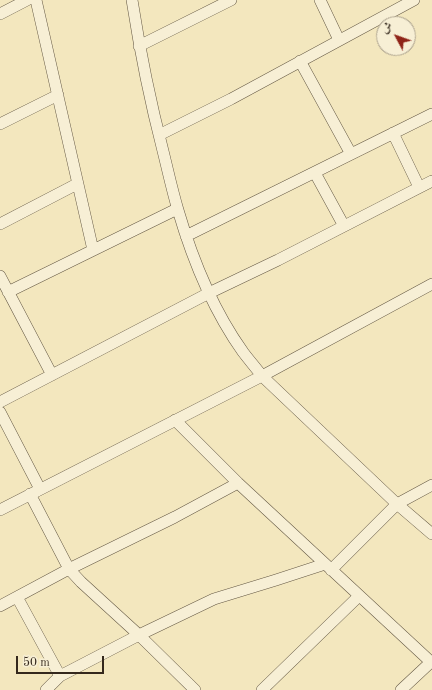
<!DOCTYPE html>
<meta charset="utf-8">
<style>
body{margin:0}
#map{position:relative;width:432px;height:690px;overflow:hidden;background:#f3e7be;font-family:"Old Standard TT",Amiri,serif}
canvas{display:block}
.north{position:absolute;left:376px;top:16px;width:40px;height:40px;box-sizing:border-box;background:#f7efd5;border:1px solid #a99f8b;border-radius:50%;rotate:311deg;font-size:11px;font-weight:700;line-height:16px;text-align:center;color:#34281c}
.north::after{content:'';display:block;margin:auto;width:14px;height:18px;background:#8f2418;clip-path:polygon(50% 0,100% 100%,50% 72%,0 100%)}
.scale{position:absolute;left:16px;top:656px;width:88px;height:18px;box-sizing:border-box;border:2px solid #34281c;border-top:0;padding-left:5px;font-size:12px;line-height:14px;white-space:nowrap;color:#34281c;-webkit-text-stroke:3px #f7efd5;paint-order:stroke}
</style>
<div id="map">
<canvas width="432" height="690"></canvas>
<div class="north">ش</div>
<div class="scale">50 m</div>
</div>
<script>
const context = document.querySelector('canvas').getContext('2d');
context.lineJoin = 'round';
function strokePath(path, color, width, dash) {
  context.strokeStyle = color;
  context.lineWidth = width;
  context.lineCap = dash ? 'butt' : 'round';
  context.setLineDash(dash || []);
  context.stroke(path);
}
const minor = new Path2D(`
 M 36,0 L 93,250
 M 132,0 C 140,51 150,101 163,151 C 168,171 172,190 178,210 C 192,258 213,310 243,352 C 249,360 256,368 262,376 L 397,504 L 432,534
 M 320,0 L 339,40
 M 0,14 L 27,0
 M 139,46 L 231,0
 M 300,61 L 351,154
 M 0,124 L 58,95
 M 393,133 L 419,187
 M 159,135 L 231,99 L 414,0
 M 315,173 L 344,226
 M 0,224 L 77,184
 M 186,236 L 432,114
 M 0,276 L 52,375
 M 8,292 L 177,209
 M 0,402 L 209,293 L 278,260 L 432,181
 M 0,412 L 40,489
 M 175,420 L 238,483 L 432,663
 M 30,494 L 69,569 L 81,582 L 139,635 L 195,690
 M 0,510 L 262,376 L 432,284
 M 331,570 L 397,504 L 432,485
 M 17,597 L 60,676
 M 0,606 L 69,569 L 175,517 L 238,483
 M 46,690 L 60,676 L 139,635 L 214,599 L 276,580 L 325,564
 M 262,690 L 359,596
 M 401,690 L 431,662`);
strokePath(minor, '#645844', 12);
strokePath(minor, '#f7efd5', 11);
</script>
